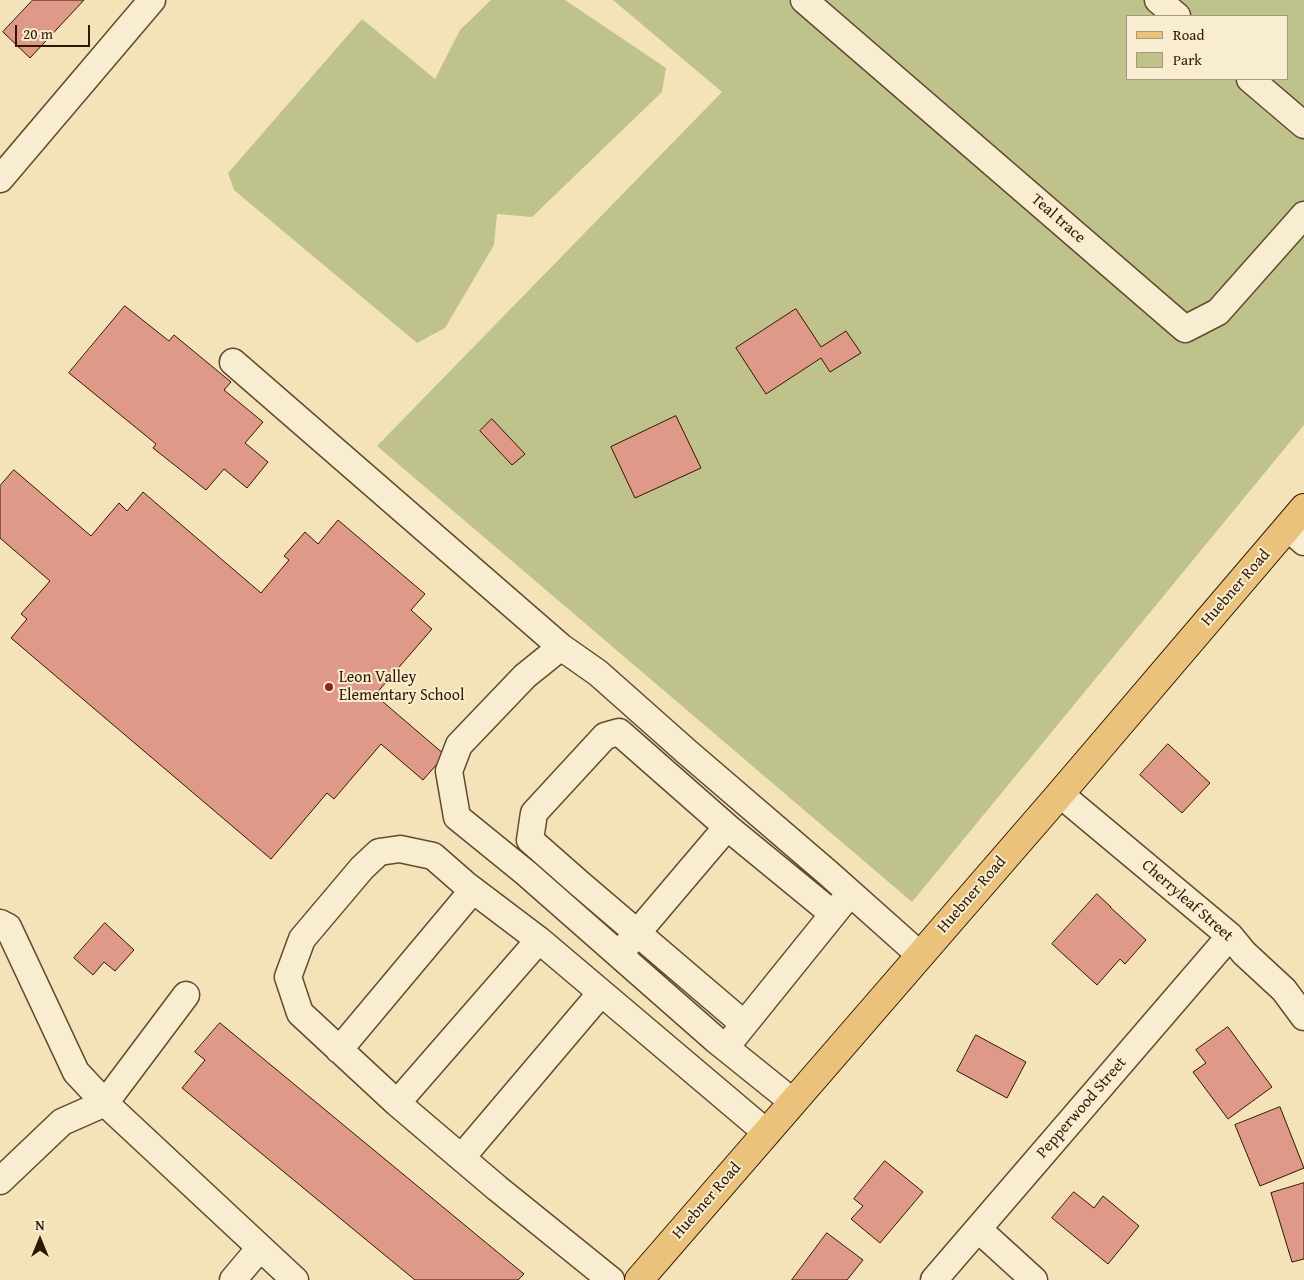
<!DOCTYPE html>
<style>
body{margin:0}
#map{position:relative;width:1304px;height:1280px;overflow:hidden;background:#f4e3b8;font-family:"Gentium Book Plus",serif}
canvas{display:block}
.legend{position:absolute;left:1126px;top:15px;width:162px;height:65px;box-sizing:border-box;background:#f8edd1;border:1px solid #a9977d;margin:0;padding:6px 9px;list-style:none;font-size:15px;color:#321700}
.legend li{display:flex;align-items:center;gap:10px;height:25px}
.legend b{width:25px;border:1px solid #a9977d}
.north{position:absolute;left:15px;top:1215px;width:50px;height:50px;-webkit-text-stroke:4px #f8edd1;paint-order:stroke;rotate:0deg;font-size:14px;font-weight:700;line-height:20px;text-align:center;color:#321700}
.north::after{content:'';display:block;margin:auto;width:18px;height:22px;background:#321700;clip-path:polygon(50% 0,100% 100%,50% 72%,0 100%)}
.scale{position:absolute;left:15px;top:25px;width:75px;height:22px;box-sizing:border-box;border:2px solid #321700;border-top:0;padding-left:6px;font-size:15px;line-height:18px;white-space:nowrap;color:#321700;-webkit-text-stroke:4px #f8edd1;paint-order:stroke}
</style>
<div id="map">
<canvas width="1304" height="1280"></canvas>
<ul class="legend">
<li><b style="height:6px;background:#eac27c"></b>Road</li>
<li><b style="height:14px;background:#c0c28b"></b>Park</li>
</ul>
<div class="north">N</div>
<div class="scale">20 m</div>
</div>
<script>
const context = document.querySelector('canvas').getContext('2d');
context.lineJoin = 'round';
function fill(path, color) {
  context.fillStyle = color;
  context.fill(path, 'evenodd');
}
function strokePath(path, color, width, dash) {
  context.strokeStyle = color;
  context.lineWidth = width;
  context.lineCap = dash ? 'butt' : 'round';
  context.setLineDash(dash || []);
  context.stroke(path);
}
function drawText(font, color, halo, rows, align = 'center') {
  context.font = font + ' "Gentium Book Plus",serif';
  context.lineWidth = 4;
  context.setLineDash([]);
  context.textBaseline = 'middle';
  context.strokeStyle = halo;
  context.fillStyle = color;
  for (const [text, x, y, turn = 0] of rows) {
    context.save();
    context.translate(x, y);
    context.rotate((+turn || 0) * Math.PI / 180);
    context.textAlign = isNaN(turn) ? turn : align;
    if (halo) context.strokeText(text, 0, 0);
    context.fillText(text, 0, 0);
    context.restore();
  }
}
fill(new Path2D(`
 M 491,0 L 565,0 L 666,68 L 662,92 L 532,217 L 497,214 L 494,245 L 445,328 L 417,343 L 234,190 L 228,173 L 362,19 L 435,79 L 460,30 Z
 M 613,0 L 1304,0 L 1304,425 L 912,902 L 377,446 L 722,92 ZM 1128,16 L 1288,16 L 1288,79 L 1128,79 Z`), '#c0c28b');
const building = new Path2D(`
 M 33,0 L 84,0 L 30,58 L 3,32 Z
 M 125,306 L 169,341 L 174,335 L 231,382 L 224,390 L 263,422 L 245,443 L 268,462 L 247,488 L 224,469 L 206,490 L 153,448 L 156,444 L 69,373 Z
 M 796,309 L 821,347 L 846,331 L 861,353 L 830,372 L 821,358 L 766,394 L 736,348 Z
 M 676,416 L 701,468 L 635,498 L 611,447 Z
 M 492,419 L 525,454 L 512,465 L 480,431 Z
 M 14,470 L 91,536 L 119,503 L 127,511 L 143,492 L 261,593 L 289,560 L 284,556 L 305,532 L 318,544 L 338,520 L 425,594 L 411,610 L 432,629 L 375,695 L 445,755 L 423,780 L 381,744 L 334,799 L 327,793 L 271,859 L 11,638 L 27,619 L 21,614 L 50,581 L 0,538 L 0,486 Z
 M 1168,744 L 1210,783 L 1182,813 L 1140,775 Z
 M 1097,894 L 1111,907 L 1110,907 L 1146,940 L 1125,964 L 1120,959 L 1097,985 L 1052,944 Z
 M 105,923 L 134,950 L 115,971 L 104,962 L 93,975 L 74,958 Z
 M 220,1023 L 524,1274 L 518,1280 L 415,1280 L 182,1088 L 205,1060 L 195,1052 Z
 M 1228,1027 L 1272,1087 L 1228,1119 L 1193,1072 L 1206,1063 L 1196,1050 Z
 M 976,1035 L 1026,1062 L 1007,1098 L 957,1071 Z
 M 1280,1107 L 1304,1168 L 1260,1186 L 1235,1125 Z
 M 885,1161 L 923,1192 L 880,1243 L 851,1219 L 863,1206 L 854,1199 Z
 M 1304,1183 L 1304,1259 L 1292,1262 L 1271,1193 Z
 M 1074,1192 L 1094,1208 L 1103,1196 L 1139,1226 L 1108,1264 L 1052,1218 Z
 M 827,1233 L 863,1260 L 847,1280 L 792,1280 Z`);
fill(building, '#de9988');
strokePath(building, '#321700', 1);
const minor = new Path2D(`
 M 804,0 L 1185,329 L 1218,312 L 1304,215
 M 1158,0 L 1177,16
 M 1250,79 L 1304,125
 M 0,179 L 152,0
 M 233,362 L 561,647 L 598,673 L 687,752 L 828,873 L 920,955
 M 1288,528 L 1304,542
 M 561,647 L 525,676 L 459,745 L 449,771 L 457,817 L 526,873 L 716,1040 L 793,1102
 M 1060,794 L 1230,936 L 1244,953 L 1284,990 L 1304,1017
 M 727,827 L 619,732 L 605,736 L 534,813 L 530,840 L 580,884 L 744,1024
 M 0,923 L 8,927 L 76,1072 L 105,1103 L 295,1280
 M 626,946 L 727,827 L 833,914
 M 734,1037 L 843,902
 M 339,1050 L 473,890
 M 397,1103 L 539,940
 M 462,1157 L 601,993
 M 0,1181 L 62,1122 L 105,1103 L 186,995
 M 978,1229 L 1034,1280
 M 233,1280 L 260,1248
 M 611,1280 L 497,1188 L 397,1103 L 300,1013 L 288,977 L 302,939 L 362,868 L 379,852 L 400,849 L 433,856 L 465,884 L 539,940 L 767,1133
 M 934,1280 L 1230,936`);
const major = new Path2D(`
 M 639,1280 L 1060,794 L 1304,508`);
strokePath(minor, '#624a2e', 29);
strokePath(major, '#321700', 30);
strokePath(minor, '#f8edd1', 26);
strokePath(major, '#eac27c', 28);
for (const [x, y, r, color] of [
 [329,687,5,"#8f2418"]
]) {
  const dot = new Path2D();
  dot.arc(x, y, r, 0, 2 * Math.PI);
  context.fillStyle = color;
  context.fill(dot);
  strokePath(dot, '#f8edd1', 2);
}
drawText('16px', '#321700', '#f8edd1', [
 ["Teal trace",1058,219,41],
 ["Huebner Road",1236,588,-49],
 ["Huebner Road",972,895,-49],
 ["Cherryleaf Street",1187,901,41],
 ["Pepperwood Street",1082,1108,-49],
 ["Huebner Road",707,1201,-49]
]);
drawText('16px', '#321700', '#f8edd1', [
 ["Leon Valley",339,678],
 ["Elementary School",339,696]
], 'left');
</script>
